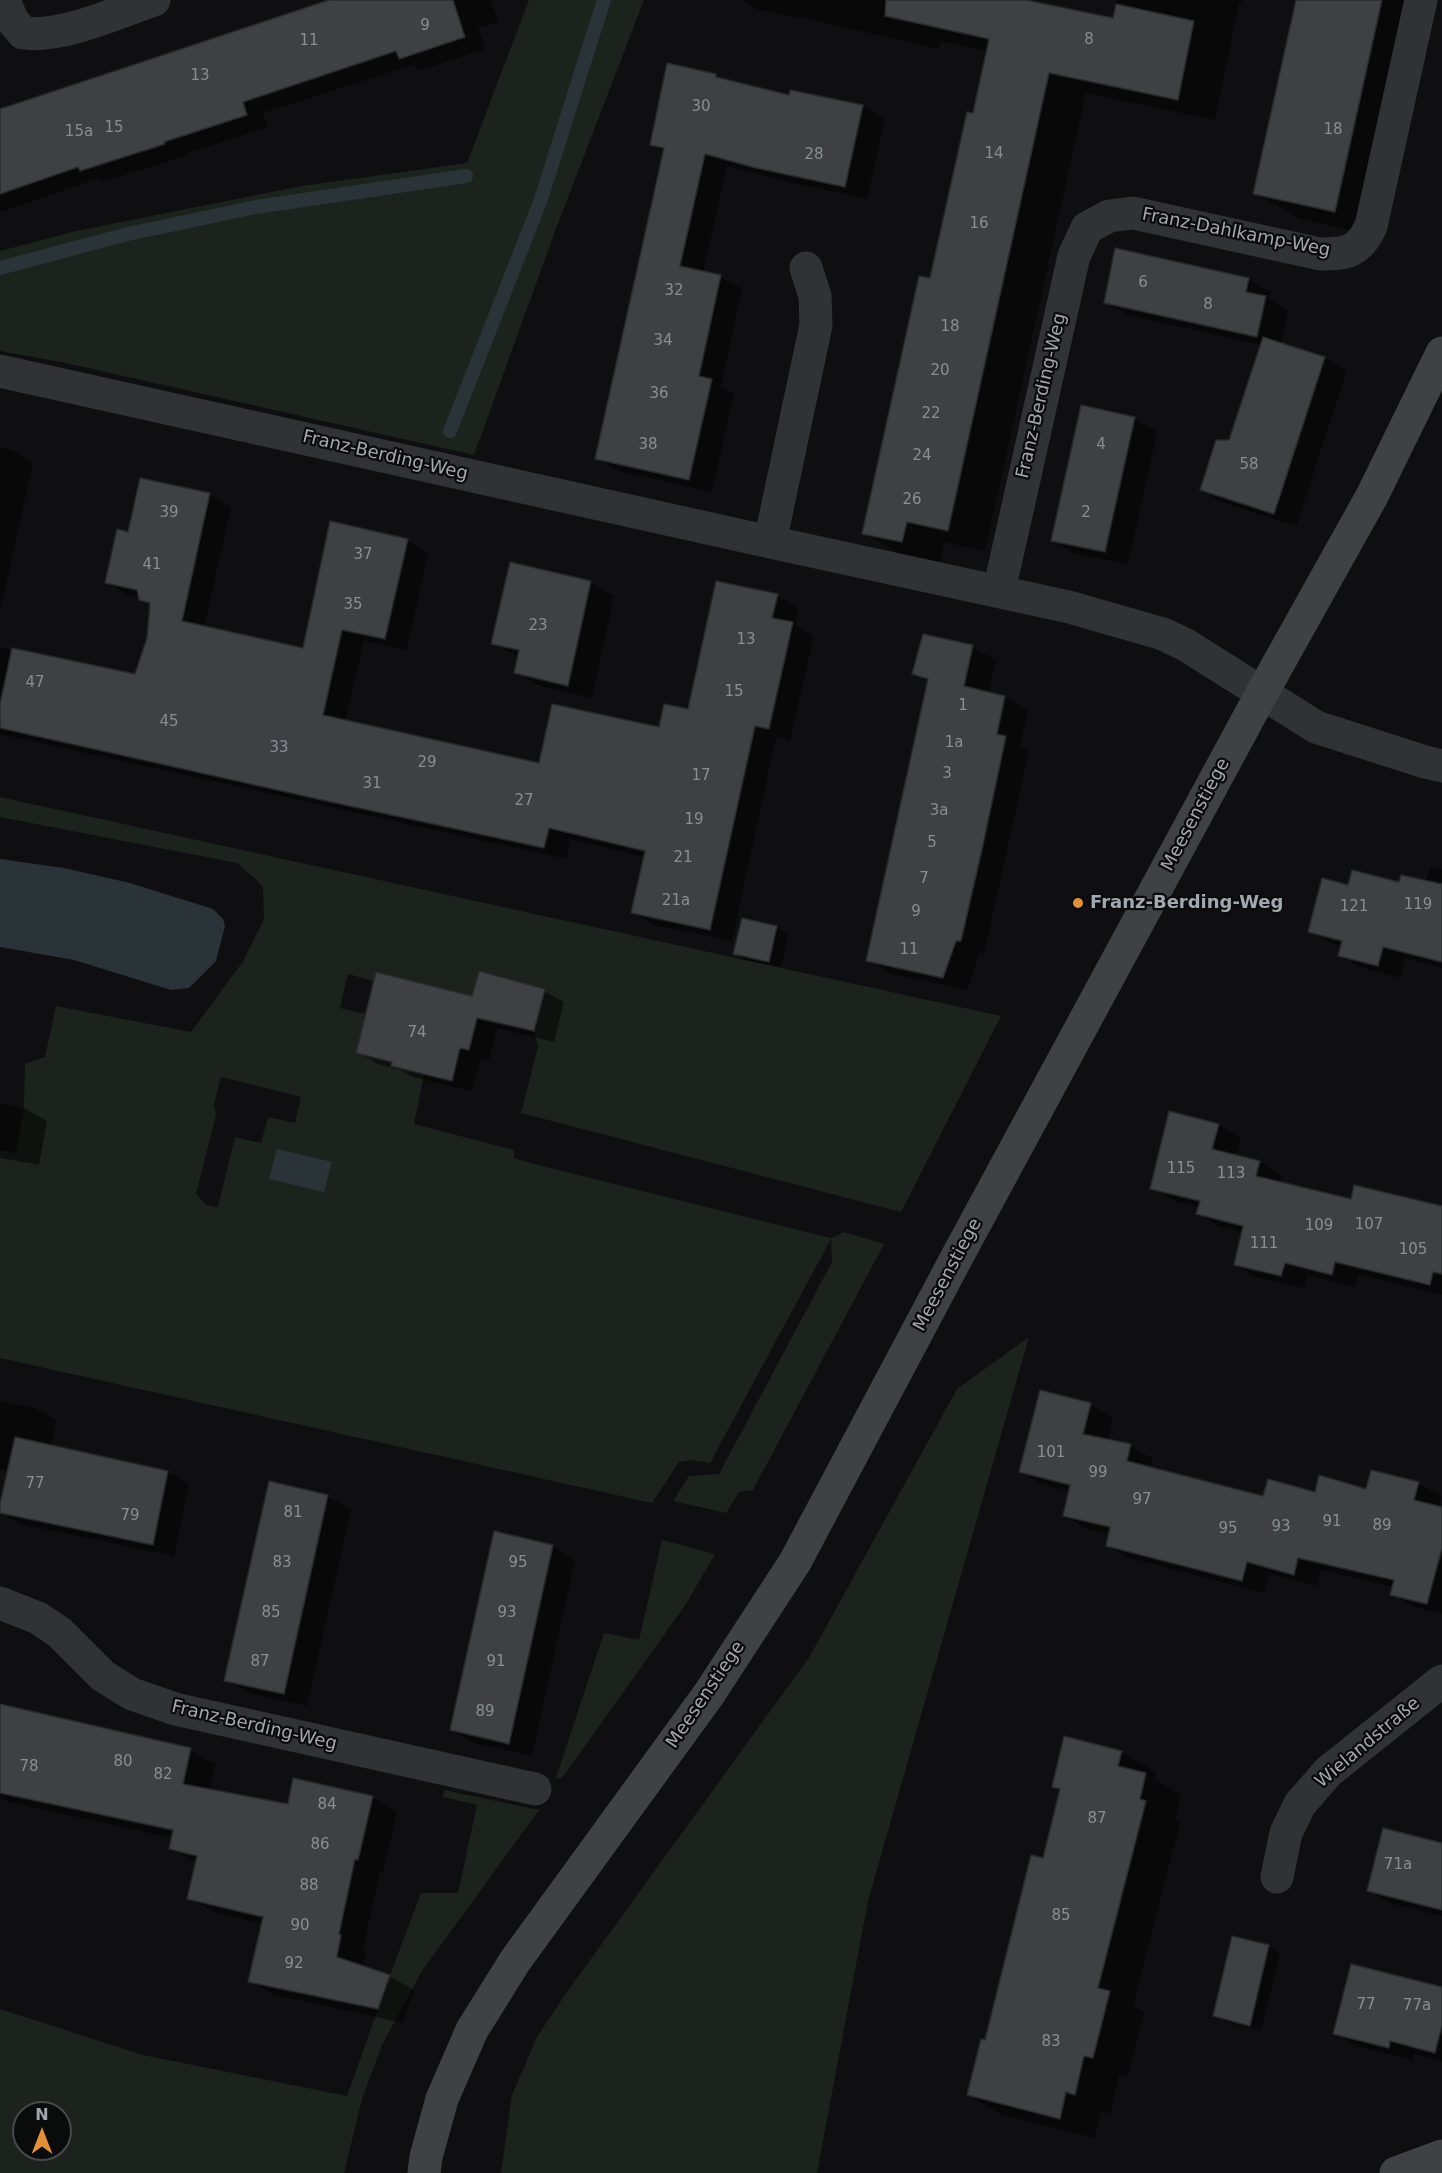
<!DOCTYPE html>
<meta charset="utf-8">
<style>
body{margin:0}
#map{position:relative;width:1442px;height:2173px;overflow:hidden;background:#0f0f11;font-family:"DejaVu Sans",sans-serif}
canvas{display:block}
.north{position:absolute;left:12px;top:2101px;width:60px;height:60px;box-sizing:border-box;background:#0a0b0b;border:2px solid #474a4d;border-radius:50%;rotate:0deg;font-size:16px;font-weight:700;line-height:24px;text-align:center;color:#a2a8b0}
.north::after{content:'';display:block;margin:auto;width:21px;height:27px;background:#e29136;clip-path:polygon(50% 0,100% 100%,50% 72%,0 100%)}
</style>
<div id="map">
<canvas width="1442" height="2173"></canvas>
<div class="north">N</div>
</div>
<script>
const context = document.querySelector('canvas').getContext('2d');
context.lineJoin = 'round';
function fill(path, color) {
  context.fillStyle = color;
  context.fill(path, 'evenodd');
}
function strokePath(path, color, width, dash) {
  context.strokeStyle = color;
  context.lineWidth = width;
  context.lineCap = dash ? 'butt' : 'round';
  context.setLineDash(dash || []);
  context.stroke(path);
}
function drawText(font, color, halo, rows, align = 'center') {
  context.font = font + ' "DejaVu Sans",sans-serif';
  context.lineWidth = 4.5;
  context.setLineDash([]);
  context.textBaseline = 'middle';
  context.strokeStyle = halo;
  context.fillStyle = color;
  for (const [text, x, y, turn = 0] of rows) {
    context.save();
    context.translate(x, y);
    context.rotate((+turn || 0) * Math.PI / 180);
    context.textAlign = isNaN(turn) ? turn : align;
    if (halo) context.strokeText(text, 0, 0);
    context.fillText(text, 0, 0);
    context.restore();
  }
}
fill(new Path2D(`
 M 529,0 L 644,0 L 554,234 L 474,455 L 66,363 L 0,351 L 0,251 L 76,231 L 302,186 L 467,163 Z
 M 0,797 L 1001,1016 L 901,1212 L 521,1113 L 538,1047 L 534,1031 L 545,988 L 479,971 L 472,996 L 376,972 L 374,981 L 348,974 L 340,1008 L 365,1014 L 356,1053 L 392,1062 L 391,1066 L 424,1074 L 414,1124 L 514,1150 L 514,1158 L 531,1163 L 831,1238 L 844,1232 L 884,1244 L 753,1490 L 739,1492 L 726,1513 L 673,1501 L 689,1476 L 719,1474 L 832,1262 L 831,1239 L 710,1463 L 690,1460 L 679,1462 L 652,1503 L 0,1358 L 0,1150 L 16,1153 L 24,1106 L 25,1064 L 45,1057 L 56,1006 L 191,1032 L 244,960 L 264,919 L 263,886 L 237,863 L 0,817 ZM 221,1077 L 301,1097 L 295,1123 L 268,1117 L 261,1143 L 235,1137 L 218,1207 L 206,1205 L 196,1194 L 216,1115 L 214,1104 Z
 M 1029,1337 L 868,1901 L 817,2173 L 501,2173 L 512,2095 L 537,2037 L 567,1992 L 810,1656 L 957,1389 Z
 M 662,1540 L 715,1554 L 686,1604 L 562,1778 L 556,1778 L 604,1633 L 639,1640 Z
 M 444,1790 L 539,1810 L 422,1971 L 382,2045 L 362,2099 L 344,2173 L 0,2173 L 0,2009 L 143,2055 L 347,2096 L 390,1975 L 421,1893 L 458,1893 L 477,1805 L 443,1797 ZM 24,2113 L 60,2113 L 60,2149 L 24,2149 Z`), '#1c231c');
fill(new Path2D(`
 M 0,859 L 64,868 L 130,883 L 213,909 L 223,919 L 225,926 L 216,961 L 189,988 L 171,990 L 74,960 L 0,947 Z
 M 277,1149 L 332,1162 L 324,1192 L 269,1179 Z`), '#2a3338');
fill(new Path2D(`
 M 332,0 L 491,0 L 498,22 L 478,28 L 485,49 L 421,70 L 412,65 L 263,113 L 268,127 L 185,154 L 185,156 L 102,182 L 97,179 L 0,212 L 0,111 Z
 M 741,0 L 1018,0 L 1112,19 L 1116,0 L 1242,0 L 1241,4 L 1239,3 L 1215,120 L 1086,93 L 985,551 L 944,542 L 940,563 L 901,554 L 864,533 L 974,115 L 988,51 L 941,41 L 939,49 L 796,16 L 795,18 L 756,9 Z
 M 1298,0 L 1432,0 L 1380,237 L 1300,219 L 1255,193 Z
 M 716,75 L 726,81 L 790,96 L 791,91 L 863,106 L 885,119 L 867,199 L 780,180 L 727,166 L 703,273 L 720,276 L 742,289 L 721,386 L 734,394 L 712,492 L 618,471 L 596,459 L 664,151 L 651,144 Z
 M 1248,279 L 1271,292 L 1269,299 L 1288,310 L 1281,344 L 1324,358 L 1347,371 L 1296,526 L 1224,503 L 1201,490 L 1230,441 L 1262,345 L 1128,315 L 1105,302 Z
 M 1082,407 L 1135,419 L 1157,432 L 1128,564 L 1075,554 L 1053,541 Z
 M 0,447 L 12,450 L 33,462 L 0,611 Z
 M 209,495 L 231,507 L 204,628 L 304,650 L 407,540 L 428,553 L 407,650 L 364,641 L 345,722 L 540,765 L 660,728 L 689,711 L 777,596 L 798,608 L 795,625 L 814,636 L 790,740 L 776,737 L 732,941 L 654,925 L 633,913 L 645,857 L 570,839 L 566,859 L 0,734 L 0,647 L 136,676 L 148,638 L 151,605 L 140,597 L 128,595 L 107,583 L 129,534 Z
 M 590,582 L 614,596 L 592,698 L 540,686 L 516,672 L 519,657 L 493,643 Z
 M 972,647 L 996,660 L 988,693 L 1005,697 L 1028,711 L 1020,746 L 1029,751 L 984,954 L 980,953 L 967,990 L 892,974 L 868,960 L 929,682 L 914,673 Z
 M 1430,866 L 1442,869 L 1442,968 L 1405,958 L 1401,978 L 1362,968 L 1339,955 L 1342,947 L 1333,944 L 1310,931 L 1349,887 L 1426,882 Z
 M 776,927 L 788,934 L 781,967 L 746,960 L 735,953 Z
 M 544,991 L 564,1002 L 554,1042 L 497,1028 L 489,1060 L 481,1059 L 472,1091 L 413,1077 L 400,1070 L 378,1064 L 357,1052 Z
 M 0,1104 L 24,1108 L 47,1121 L 39,1165 L 0,1158 Z
 M 1218,1125 L 1241,1138 L 1236,1156 L 1260,1162 L 1282,1175 L 1280,1183 L 1352,1200 L 1442,1208 L 1442,1295 L 1358,1274 L 1355,1287 L 1307,1275 L 1304,1288 L 1258,1278 L 1235,1265 L 1243,1232 L 1220,1227 L 1198,1213 L 1199,1207 L 1174,1201 L 1152,1188 Z
 M 0,1401 L 35,1408 L 56,1420 L 51,1446 L 168,1472 L 189,1484 L 174,1556 L 21,1524 L 0,1512 L 9,1471 L 0,1469 Z
 M 1090,1405 L 1113,1418 L 1107,1440 L 1131,1446 L 1153,1459 L 1150,1468 L 1264,1497 L 1367,1490 L 1418,1483 L 1441,1496 L 1438,1508 L 1442,1509 L 1442,1614 L 1415,1607 L 1392,1594 L 1394,1587 L 1320,1570 L 1317,1586 L 1269,1574 L 1264,1593 L 1130,1558 L 1107,1545 L 1110,1534 L 1087,1529 L 1064,1516 L 1070,1491 L 1044,1485 L 1021,1472 Z
 M 327,1496 L 351,1510 L 307,1706 L 249,1693 L 226,1680 Z
 M 552,1546 L 575,1560 L 532,1756 L 475,1743 L 451,1730 Z
 M 0,1701 L 7,1704 L 6,1707 L 190,1750 L 215,1764 L 210,1791 L 289,1806 L 372,1798 L 397,1812 L 383,1873 L 380,1872 L 363,1949 L 366,1951 L 363,1967 L 389,1976 L 414,1990 L 403,2023 L 275,1995 L 250,1981 L 263,1924 L 214,1912 L 189,1898 L 196,1863 L 170,1848 L 173,1838 L 8,1802 L 0,1798 Z
 M 1121,1752 L 1156,1772 L 1154,1779 L 1181,1795 L 1175,1819 L 1180,1823 L 1133,2006 L 1144,2012 L 1128,2077 L 1119,2075 L 1110,2114 L 1101,2111 L 1095,2138 L 1003,2115 L 968,2095 L 1044,1859 L 1061,1791 L 1054,1786 Z
 M 1442,1845 L 1442,1916 L 1393,1904 L 1369,1890 Z
 M 1269,1946 L 1280,1953 L 1261,2031 L 1226,2022 L 1214,2016 Z
 M 1442,1989 L 1442,2061 L 1414,2054 L 1413,2060 L 1359,2047 L 1335,2033 Z`), '#0007');
strokePath(new Path2D(`
 M 0,268 L 128,234 L 256,207 L 466,176
 M 450,431 L 540,202 L 604,0`), '#2a3338', 14);
const building = new Path2D(`
 M 329,0 L 453,0 L 465,37 L 399,59 L 396,51 L 243,102 L 247,115 L 164,142 L 165,144 L 80,171 L 78,167 L 0,194 L 0,109 Z
 M 886,0 L 1026,0 L 1113,18 L 1116,4 L 1194,21 L 1178,100 L 1049,73 L 948,531 L 907,522 L 902,542 L 862,534 L 919,276 L 930,278 L 967,112 L 973,113 L 989,39 L 885,16 Z
 M 1296,0 L 1382,0 L 1335,212 L 1253,194 Z
 M 667,63 L 716,74 L 716,77 L 789,95 L 790,90 L 863,105 L 845,187 L 756,168 L 705,154 L 680,266 L 721,275 L 699,376 L 712,379 L 689,480 L 595,459 L 664,148 L 650,145 Z
 M 1115,248 L 1249,278 L 1246,292 L 1266,296 L 1257,337 L 1104,303 Z
 M 1263,337 L 1325,357 L 1274,514 L 1200,490 L 1216,440 L 1229,440 Z
 M 1081,405 L 1135,417 L 1105,552 L 1051,541 Z
 M 140,478 L 210,493 L 182,621 L 303,648 L 330,521 L 408,539 L 385,639 L 342,630 L 323,715 L 539,763 L 552,704 L 659,727 L 664,704 L 688,709 L 716,581 L 778,594 L 772,618 L 793,622 L 769,729 L 755,726 L 710,930 L 631,913 L 645,851 L 549,828 L 544,848 L 322,800 L 0,728 L 0,704 L 12,648 L 135,674 L 147,638 L 150,603 L 139,600 L 137,590 L 105,583 L 117,529 L 128,532 Z
 M 510,562 L 591,581 L 568,686 L 514,673 L 519,650 L 491,644 Z
 M 923,634 L 973,645 L 964,686 L 1005,696 L 997,734 L 1006,736 L 983,845 L 961,941 L 956,941 L 943,978 L 866,961 L 928,679 L 912,674 Z
 M 1352,870 L 1399,882 L 1401,875 L 1442,884 L 1442,962 L 1383,947 L 1378,966 L 1338,956 L 1342,941 L 1308,932 L 1322,878 L 1348,885 Z
 M 742,918 L 777,926 L 769,962 L 733,954 Z
 M 479,971 L 545,989 L 534,1031 L 477,1018 L 469,1050 L 460,1048 L 452,1081 L 391,1066 L 392,1062 L 356,1053 L 376,972 L 472,996 Z
 M 1169,1111 L 1219,1124 L 1212,1149 L 1260,1161 L 1256,1176 L 1351,1199 L 1354,1185 L 1442,1206 L 1442,1274 L 1433,1272 L 1430,1285 L 1335,1262 L 1332,1275 L 1285,1263 L 1281,1276 L 1234,1265 L 1243,1226 L 1196,1214 L 1200,1201 L 1150,1189 Z
 M 1040,1390 L 1091,1403 L 1083,1434 L 1131,1444 L 1127,1461 L 1263,1496 L 1268,1479 L 1315,1492 L 1319,1475 L 1366,1489 L 1371,1470 L 1419,1482 L 1414,1500 L 1442,1507 L 1442,1548 L 1427,1604 L 1390,1595 L 1394,1580 L 1298,1558 L 1294,1575 L 1247,1562 L 1242,1581 L 1106,1546 L 1110,1527 L 1063,1516 L 1070,1485 L 1019,1472 Z
 M 15,1437 L 168,1471 L 153,1545 L 0,1513 L 0,1504 Z
 M 269,1481 L 328,1495 L 284,1694 L 224,1681 Z
 M 494,1531 L 553,1545 L 509,1744 L 450,1730 Z
 M 0,1704 L 191,1748 L 183,1784 L 288,1804 L 293,1778 L 373,1796 L 358,1860 L 355,1859 L 339,1934 L 341,1935 L 337,1957 L 390,1975 L 378,2009 L 248,1982 L 263,1917 L 187,1899 L 197,1856 L 169,1849 L 173,1830 L 0,1793 Z
 M 1064,1736 L 1122,1751 L 1118,1766 L 1146,1773 L 1140,1799 L 1146,1801 L 1098,1988 L 1110,1991 L 1093,2058 L 1084,2056 L 1075,2095 L 1066,2092 L 1060,2119 L 967,2095 L 981,2039 L 985,2040 L 1031,1855 L 1043,1858 L 1060,1789 L 1052,1787 Z
 M 1383,1828 L 1442,1843 L 1442,1910 L 1367,1891 Z
 M 1232,1936 L 1269,1945 L 1250,2026 L 1213,2016 Z
 M 1351,1964 L 1442,1987 L 1442,2025 L 1435,2053 L 1390,2041 L 1389,2048 L 1333,2034 Z`);
fill(building, '#3e4043');
strokePath(building, '#292a2c', 1.5);
strokePath(new Path2D(`
 M 4,0 L 12,20 L 23,33 C 62,38 116,13 154,0
 M 0,371 L 770,542 L 1069,607 L 1163,634 L 1186,645 L 1316,727 L 1425,762 L 1442,766
 M 770,542 L 816,325 L 815,296 L 806,268
 M 999,591 L 1074,256 L 1087,228 L 1109,216 L 1133,213 L 1320,254 C 1347,254 1359,252 1371,226 L 1421,0
 M 0,1603 L 38,1618 L 59,1632 L 103,1676 L 132,1694 L 175,1709 L 535,1789
 M 1277,1877 L 1286,1833 L 1300,1804 L 1329,1771 L 1442,1681`), '#313235', 33);
strokePath(new Path2D(`
 M 424,2173 L 426,2157 L 442,2099 L 472,2030 L 515,1961 L 709,1694 L 795,1562 L 958,1255 L 1262,693 L 1372,496 L 1442,353
 M 1396,2173 L 1442,2156`), '#3f4145', 33);
for (const [x, y, r, color] of [
 [1078,903,6,"#e29136"]
]) {
  const dot = new Path2D();
  dot.arc(x, y, r, 0, 2 * Math.PI);
  context.fillStyle = color;
  context.fill(dot);
  strokePath(dot, '#0a0b0b', 2);
}
drawText('15px', '#898e95', null, [
 ["9",425,26],
 ["8",1089,40],
 ["11",309,41],
 ["13",200,76],
 ["30",701,107],
 ["15",114,128],
 ["18",1333,130],
 ["15a",79,132],
 ["14",994,154],
 ["28",814,155],
 ["16",979,224],
 ["6",1143,283],
 ["32",674,291],
 ["8",1208,305],
 ["18",950,327],
 ["34",663,341],
 ["20",940,371],
 ["36",659,394],
 ["22",931,414],
 ["38",648,445],
 ["4",1101,445],
 ["24",922,456],
 ["58",1249,465],
 ["26",912,500],
 ["39",169,513],
 ["2",1086,513],
 ["37",363,555],
 ["41",152,565],
 ["35",353,605],
 ["23",538,626],
 ["13",746,640],
 ["47",35,683],
 ["15",734,692],
 ["1",963,706],
 ["45",169,722],
 ["1a",954,743],
 ["33",279,748],
 ["29",427,763],
 ["3",947,774],
 ["17",701,776],
 ["31",372,784],
 ["27",524,801],
 ["3a",939,811],
 ["19",694,820],
 ["5",932,843],
 ["21",683,858],
 ["7",924,879],
 ["21a",676,901],
 ["119",1418,905],
 ["121",1354,907],
 ["9",916,912],
 ["11",909,950],
 ["74",417,1033],
 ["115",1181,1169],
 ["113",1231,1174],
 ["107",1369,1225],
 ["109",1319,1226],
 ["111",1264,1244],
 ["105",1413,1250],
 ["101",1051,1453],
 ["99",1098,1473],
 ["77",35,1484],
 ["97",1142,1500],
 ["81",293,1513],
 ["79",130,1516],
 ["91",1332,1522],
 ["89",1382,1526],
 ["93",1281,1527],
 ["95",1228,1529],
 ["83",282,1563],
 ["95",518,1563],
 ["85",271,1613],
 ["93",507,1613],
 ["87",260,1662],
 ["91",496,1662],
 ["89",485,1712],
 ["80",123,1762],
 ["78",29,1767],
 ["82",163,1775],
 ["84",327,1805],
 ["87",1097,1819],
 ["86",320,1845],
 ["71a",1398,1865],
 ["88",309,1886],
 ["85",1061,1916],
 ["90",300,1926],
 ["92",294,1964],
 ["77",1366,2005],
 ["77a",1417,2006],
 ["83",1051,2042]
]);
drawText('18px', '#a2a8b0', '#0a0b0b', [
 ["Franz-Dahlkamp-Weg",1236,233,11],
 ["Franz-Berding-Weg",1042,396,-77],
 ["Franz-Berding-Weg",385,456,13],
 ["Meesenstiege",1196,815,-62],
 ["Meesenstiege",948,1275,-62],
 ["Meesenstiege",706,1695,-56],
 ["Franz-Berding-Weg",254,1726,13],
 ["Wielandstraße",1368,1743,-40]
]);
drawText('bold 18px', '#a2a8b0', '#0a0b0b', [
 ["Franz-Berding-Weg",1090,903]
], 'left');
</script>
